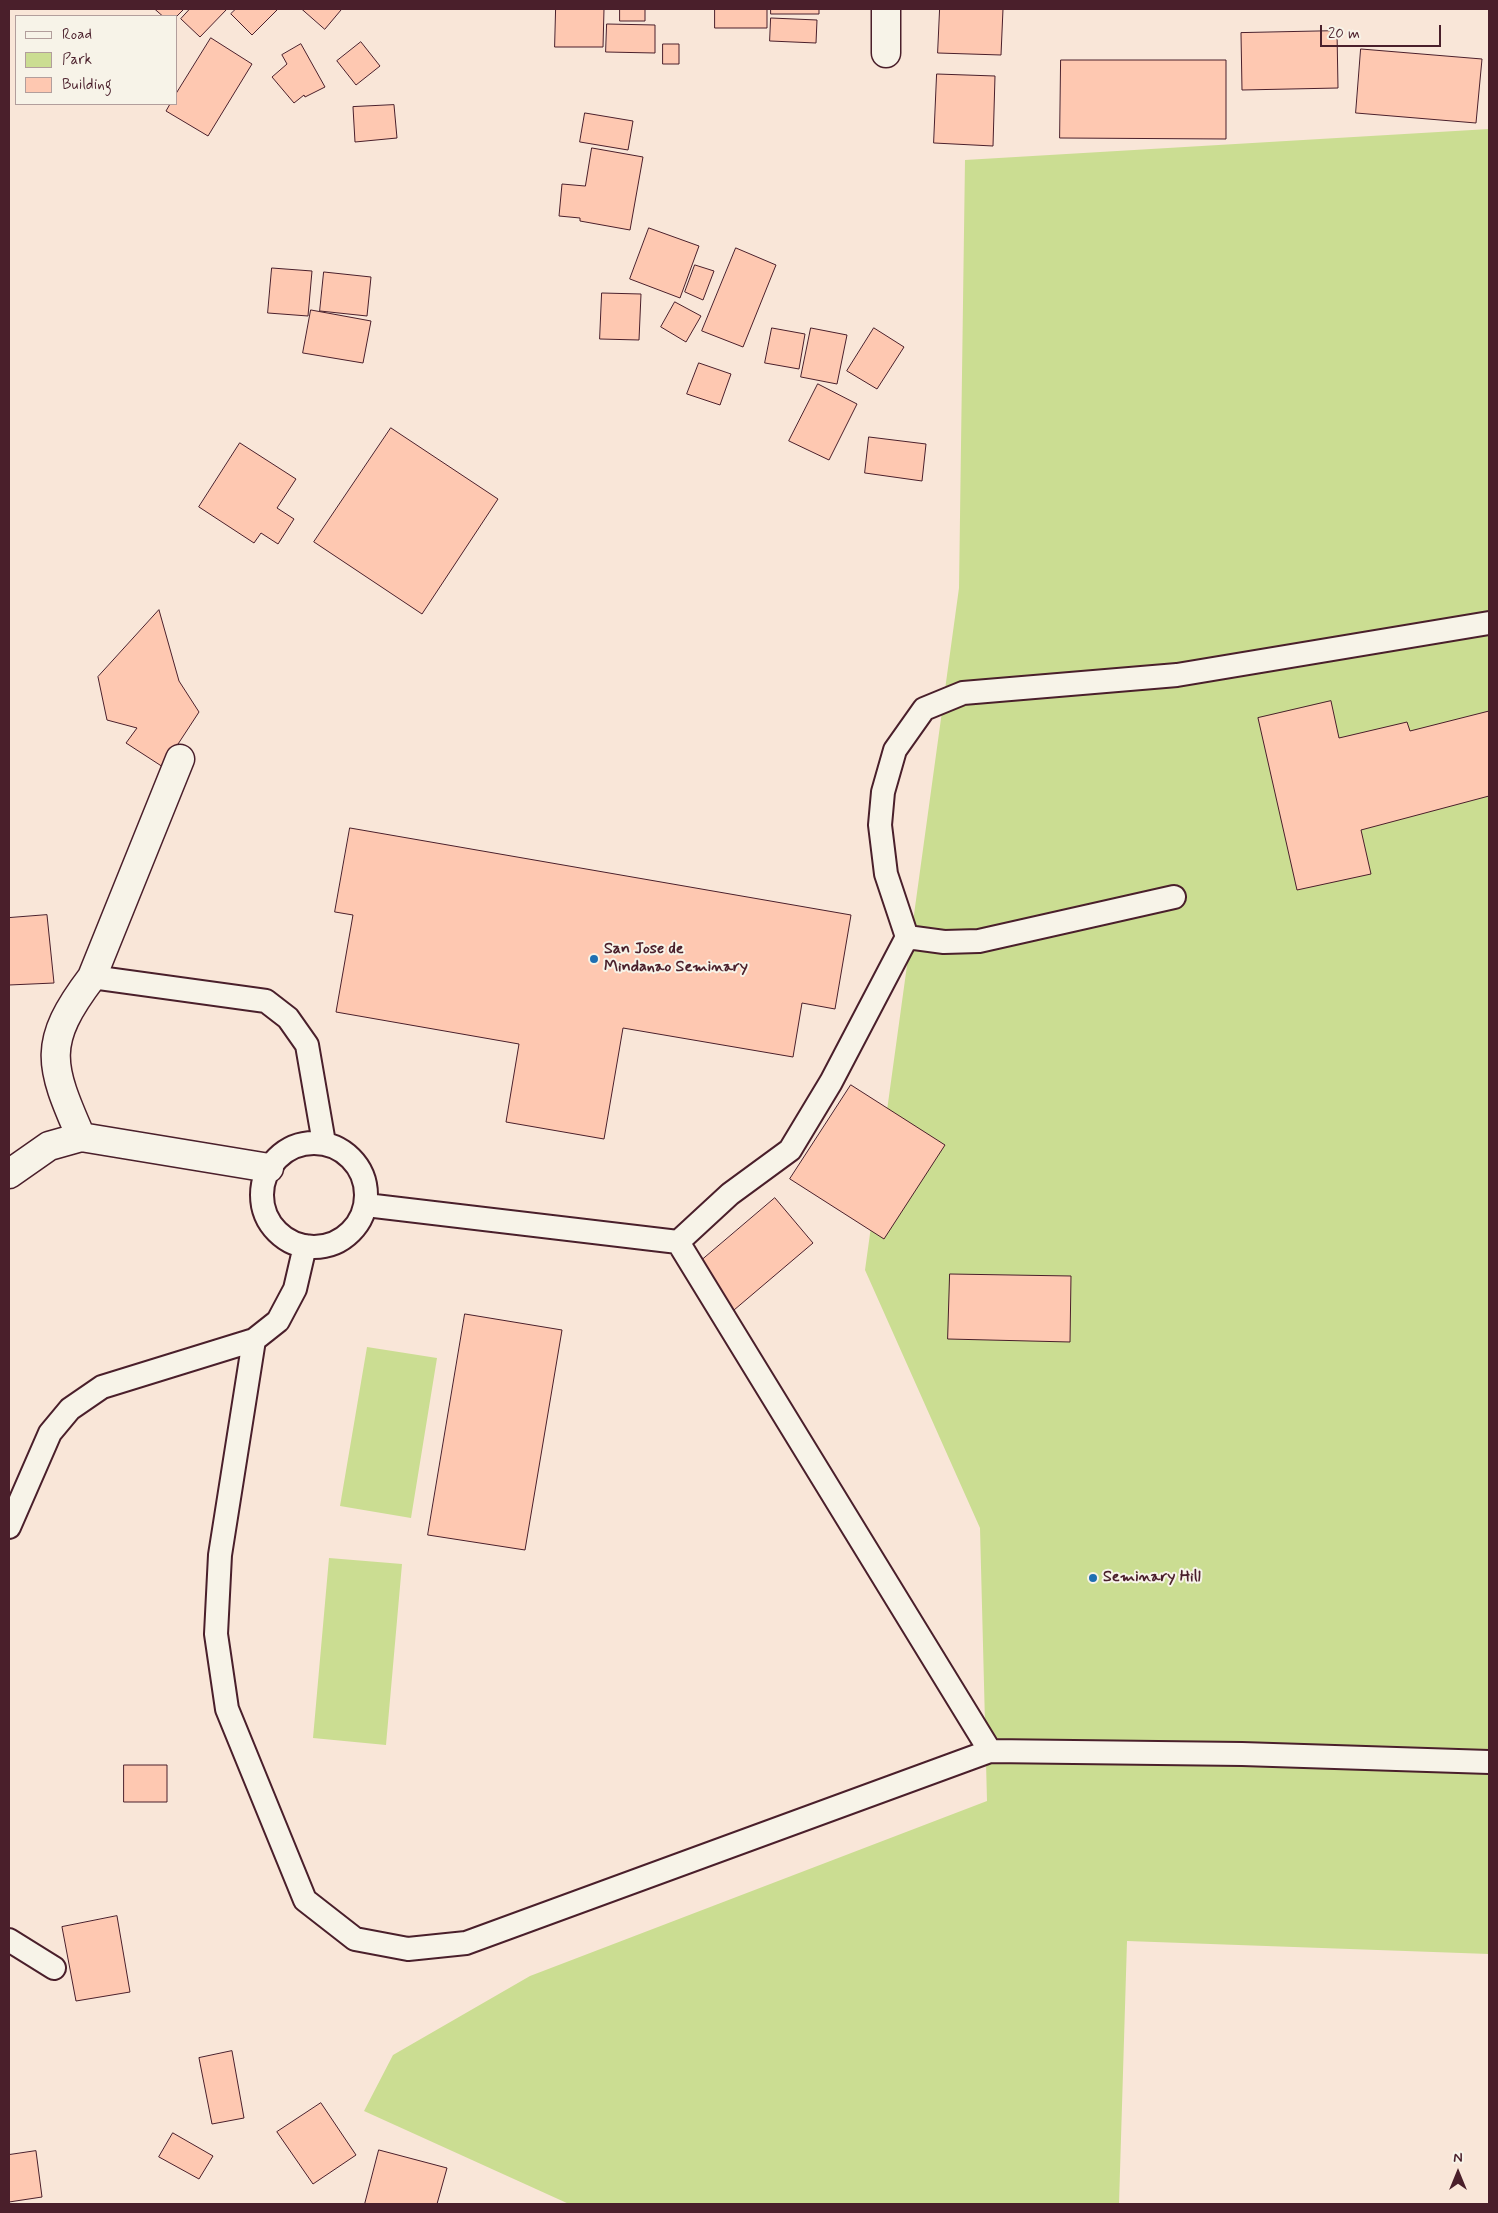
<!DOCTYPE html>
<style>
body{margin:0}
#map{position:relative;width:1498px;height:2213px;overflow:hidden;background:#f9e6d8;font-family:Mynerve,sans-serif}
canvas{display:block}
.frame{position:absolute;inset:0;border:10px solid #4a1f2b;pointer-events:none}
.legend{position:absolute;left:15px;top:15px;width:162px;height:90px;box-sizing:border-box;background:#f7f3e8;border:1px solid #b29e9c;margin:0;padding:6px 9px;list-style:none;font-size:15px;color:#4a1f2b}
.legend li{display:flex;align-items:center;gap:10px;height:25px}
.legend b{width:25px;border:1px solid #b29e9c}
.north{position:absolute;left:1433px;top:2148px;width:50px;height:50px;-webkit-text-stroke:4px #f7f3e8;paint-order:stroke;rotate:0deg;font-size:14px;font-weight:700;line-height:20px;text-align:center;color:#4a1f2b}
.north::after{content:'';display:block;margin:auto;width:18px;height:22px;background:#4a1f2b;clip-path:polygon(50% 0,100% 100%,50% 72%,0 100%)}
.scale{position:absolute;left:1320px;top:25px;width:121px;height:22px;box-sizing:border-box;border:2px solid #4a1f2b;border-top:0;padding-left:6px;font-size:15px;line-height:18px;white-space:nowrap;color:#4a1f2b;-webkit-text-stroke:4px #f7f3e8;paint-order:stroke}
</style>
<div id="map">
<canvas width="1498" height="2213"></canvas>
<div class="frame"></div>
<ul class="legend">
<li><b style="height:6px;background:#f7f3e8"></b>Road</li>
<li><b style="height:14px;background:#cbdd92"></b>Park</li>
<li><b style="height:14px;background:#fec8b1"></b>Building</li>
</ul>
<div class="north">N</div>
<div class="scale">20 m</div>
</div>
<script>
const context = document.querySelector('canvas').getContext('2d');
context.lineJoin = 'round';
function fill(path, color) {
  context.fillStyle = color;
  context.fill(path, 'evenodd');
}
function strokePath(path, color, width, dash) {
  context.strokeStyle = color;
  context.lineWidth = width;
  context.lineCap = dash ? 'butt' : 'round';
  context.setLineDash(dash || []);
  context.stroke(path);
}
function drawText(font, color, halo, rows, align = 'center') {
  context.font = font + ' Mynerve,sans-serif';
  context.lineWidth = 4;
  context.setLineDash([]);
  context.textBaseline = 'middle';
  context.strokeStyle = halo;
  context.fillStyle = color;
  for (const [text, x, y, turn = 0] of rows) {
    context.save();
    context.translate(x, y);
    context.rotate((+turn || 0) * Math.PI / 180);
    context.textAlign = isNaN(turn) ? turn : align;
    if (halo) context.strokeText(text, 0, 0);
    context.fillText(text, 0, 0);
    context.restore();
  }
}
fill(new Path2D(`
 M 1489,129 L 1489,1954 L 1127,1941 L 1119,2204 L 569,2204 L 364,2111 L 393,2055 L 530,1976 L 987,1801 L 980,1528 L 865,1270 L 959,588 L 965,160 Z
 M 367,1347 L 437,1358 L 411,1518 L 340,1506 Z
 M 329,1558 L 402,1564 L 386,1745 L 313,1738 Z`), '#cbdd92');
const building = new Path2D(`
 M 155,9 L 184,9 L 176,17 L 163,16 Z
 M 190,9 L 227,9 L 200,37 L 181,19 Z
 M 236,9 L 278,9 L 252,35 L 231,14 Z
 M 302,9 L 340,9 L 341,10 L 325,29 Z
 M 556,9 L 604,9 L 603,47 L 555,47 Z
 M 620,9 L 645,9 L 645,21 L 620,21 Z
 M 715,9 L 767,9 L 767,28 L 715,28 Z
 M 771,9 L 819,9 L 819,14 L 771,14 Z
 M 940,9 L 1003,9 L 1001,55 L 938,53 Z
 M 771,18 L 817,20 L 816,43 L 770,41 Z
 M 607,24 L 655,25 L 655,53 L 606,52 Z
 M 1337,31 L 1338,88 L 1242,90 L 1241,33 Z
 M 211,38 L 252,64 L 208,136 L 166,111 L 170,104 L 176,104 L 176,94 Z
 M 361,42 L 380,66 L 356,85 L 337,61 Z
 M 301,44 L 325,87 L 305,97 L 304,95 L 294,103 L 272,77 L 287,64 L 282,55 Z
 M 663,44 L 679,44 L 679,64 L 663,64 Z
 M 1361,49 L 1482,59 L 1476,123 L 1356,113 Z
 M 1061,60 L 1226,60 L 1226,139 L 1060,138 Z
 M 937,74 L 995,76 L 993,146 L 934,143 Z
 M 394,105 L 397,138 L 355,142 L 353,107 Z
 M 585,113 L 633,121 L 628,150 L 580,142 Z
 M 592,148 L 643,157 L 630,230 L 580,221 L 580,218 L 559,216 L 562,184 L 585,186 Z
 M 649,228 L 699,246 L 680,298 L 630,279 Z
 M 736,248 L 776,265 L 743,347 L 702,331 Z
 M 695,265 L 714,271 L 703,300 L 685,292 Z
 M 272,268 L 312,271 L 308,316 L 268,313 Z
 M 324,272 L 371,277 L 367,316 L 320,311 Z
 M 602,293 L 641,294 L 639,340 L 600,339 Z
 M 675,302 L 701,316 L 686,342 L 661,327 Z
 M 311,310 L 371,321 L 363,363 L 303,353 Z
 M 772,328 L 805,334 L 799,369 L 765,363 Z
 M 811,328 L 847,335 L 837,384 L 801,377 Z
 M 874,328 L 904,347 L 877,389 L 847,371 Z
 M 699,363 L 731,374 L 720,405 L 687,394 Z
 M 818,384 L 857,404 L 829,460 L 789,441 Z
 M 391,428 L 498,499 L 422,614 L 314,542 Z
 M 869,437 L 926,444 L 922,481 L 865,473 Z
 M 240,443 L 296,479 L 277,508 L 294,519 L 278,544 L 261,533 L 254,543 L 199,507 Z
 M 159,610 L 179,681 L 199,712 L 163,767 L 126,743 L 137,728 L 107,720 L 98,677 Z
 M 1331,701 L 1339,738 L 1407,722 L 1410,731 L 1489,711 L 1489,796 L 1361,830 L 1371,874 L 1297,890 L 1258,718 Z
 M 350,828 L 851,915 L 835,1009 L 802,1003 L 793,1057 L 623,1028 L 604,1139 L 506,1122 L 519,1044 L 336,1012 L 353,915 L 335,912 Z
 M 47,915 L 54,983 L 9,985 L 9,918 Z
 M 851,1085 L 945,1145 L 884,1239 L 790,1179 Z
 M 775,1198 L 813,1243 L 734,1310 L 695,1266 Z
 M 950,1274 L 1071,1276 L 1070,1342 L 948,1339 Z
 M 465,1314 L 562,1330 L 525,1550 L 428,1535 Z
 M 124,1765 L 167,1765 L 167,1802 L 124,1802 Z
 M 117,1916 L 130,1992 L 76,2001 L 62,1927 Z
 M 232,2051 L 244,2118 L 212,2124 L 199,2058 Z
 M 321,2103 L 356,2155 L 313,2184 L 277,2132 Z
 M 173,2133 L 213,2156 L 199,2179 L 159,2157 Z
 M 379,2150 L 447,2168 L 437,2204 L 365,2204 Z
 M 36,2151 L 42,2197 L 9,2202 L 9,2155 Z`);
fill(building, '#fec8b1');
strokePath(building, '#4a1f2b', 1);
const service = new Path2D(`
 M 907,937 L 944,942 L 979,941 L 1174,897
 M 92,977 L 266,1001 L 288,1018 L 307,1045 L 324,1143
 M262 1195a52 52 0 1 1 104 0a52 52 0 1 1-104 0Z
 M 366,1205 L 678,1242 L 990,1751
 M 678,1242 L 730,1194 L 790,1150 L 831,1082 L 907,937 L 886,874 L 880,825 L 883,792 L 895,750 L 924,709 L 963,693 L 1177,675 L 1489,623
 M 254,1340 L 220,1555 L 216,1634 L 227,1709 L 305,1900 L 355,1939 L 408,1949 L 466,1943 L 990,1751 L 1242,1754 L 1489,1762
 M 9,1527 L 50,1433 L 70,1409 L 102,1387 L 254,1340 L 278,1321 L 295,1289 L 305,1246
 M 9,1940 L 54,1968`);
const minor = new Path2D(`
 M 886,9 L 886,53
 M 81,1137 C 49,1064 42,1043 92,977 L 180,759
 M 9,1174 L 49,1146 L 81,1137 L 269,1168`);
strokePath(service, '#4a1f2b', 26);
strokePath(minor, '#4a1f2b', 31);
strokePath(service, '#f7f3e8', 22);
strokePath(minor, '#f7f3e8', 28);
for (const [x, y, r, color] of [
 [594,959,5,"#1f6fb2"],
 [1093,1578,5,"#1f6fb2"]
]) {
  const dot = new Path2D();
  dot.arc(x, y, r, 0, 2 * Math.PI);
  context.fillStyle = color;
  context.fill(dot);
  strokePath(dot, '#f7f3e8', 2);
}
drawText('bold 16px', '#4a1f2b', '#f7f3e8', [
 ["San Jose de",604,950],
 ["Mindanao Seminary",604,968],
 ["Seminary Hill",1103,1578]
], 'left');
</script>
